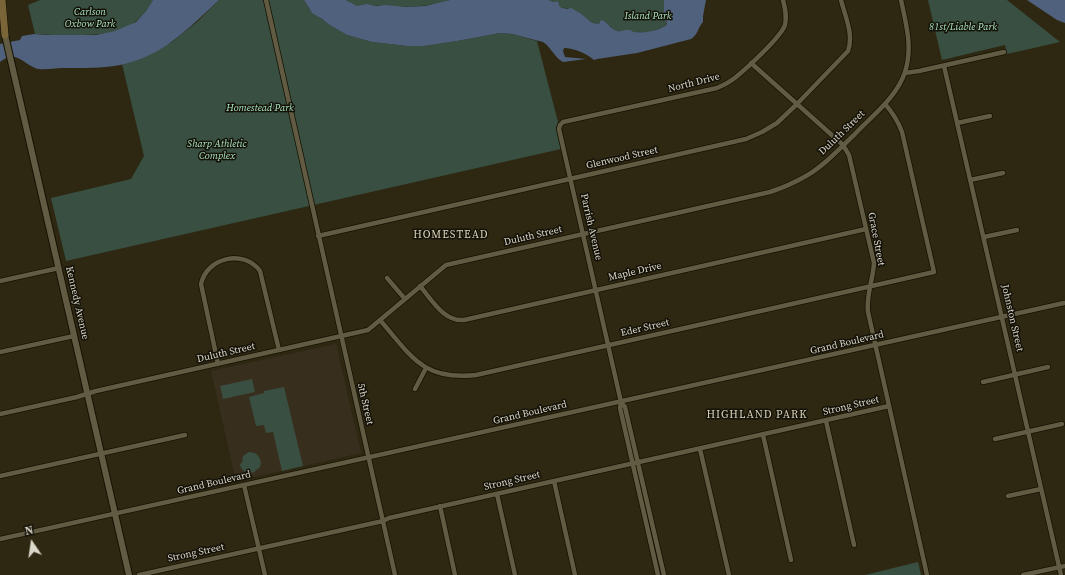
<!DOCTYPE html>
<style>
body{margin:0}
#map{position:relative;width:1065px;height:575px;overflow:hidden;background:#2e2812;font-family:"Source Serif 4",serif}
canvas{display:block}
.north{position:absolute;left:12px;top:523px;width:40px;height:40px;-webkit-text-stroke:3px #141108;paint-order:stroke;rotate:347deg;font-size:11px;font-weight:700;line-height:16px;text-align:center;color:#dbd7ca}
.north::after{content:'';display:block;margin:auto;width:14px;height:18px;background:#dbd7ca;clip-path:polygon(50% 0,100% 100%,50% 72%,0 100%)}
</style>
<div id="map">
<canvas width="1065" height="575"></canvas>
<div class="north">N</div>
</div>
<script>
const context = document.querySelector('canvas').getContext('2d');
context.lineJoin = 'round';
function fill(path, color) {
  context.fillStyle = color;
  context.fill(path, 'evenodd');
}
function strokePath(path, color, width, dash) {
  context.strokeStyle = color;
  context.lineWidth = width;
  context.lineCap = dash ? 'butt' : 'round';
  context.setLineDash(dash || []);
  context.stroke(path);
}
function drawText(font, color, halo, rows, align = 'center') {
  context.font = font + ' "Source Serif 4",serif';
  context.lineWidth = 3;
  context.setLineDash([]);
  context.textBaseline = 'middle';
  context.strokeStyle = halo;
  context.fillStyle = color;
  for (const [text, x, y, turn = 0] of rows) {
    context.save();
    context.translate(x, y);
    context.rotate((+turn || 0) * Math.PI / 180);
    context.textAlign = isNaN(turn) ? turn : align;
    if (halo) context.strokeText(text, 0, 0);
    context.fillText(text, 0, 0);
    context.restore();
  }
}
fill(new Path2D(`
 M 336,344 L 361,453 L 236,481 L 211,371 Z`), '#382e1e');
fill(new Path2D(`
 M 40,0 L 153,0 C 134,35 105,35 69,35 C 58,35 47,35 35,34 L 28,5 Z
 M 219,0 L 304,0 L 310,10 L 328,24 L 347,35 L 372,42 L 407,46 L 424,46 L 457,41 L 500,33 L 512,34 L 537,41 L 558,122 L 556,128 L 561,149 L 66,261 L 51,198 L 131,179 L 144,156 L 122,64 L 132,62 L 172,42 L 197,22 Z
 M 346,0 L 450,0 C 425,8 398,8 372,5 C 367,4 362,7 356,6 C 352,5 350,1 346,0 Z
 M 549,0 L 664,0 L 664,11 L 667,23 L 663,27 L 651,32 L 634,32 L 627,30 L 622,31 L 616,31 L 602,20 L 601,21 L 600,23 C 591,26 584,15 576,11 C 571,9 565,8 560,7 L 558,1 L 553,2 Z
 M 928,0 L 1007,0 L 1060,42 L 1007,54 L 1005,45 L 942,60 Z
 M 252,379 L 255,392 L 223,399 L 220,386 Z
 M 284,387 L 303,466 L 282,471 L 273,432 L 266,433 L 264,425 L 256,426 L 249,397 L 264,393 L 264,391 Z
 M 249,452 L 255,453 C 260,457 262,461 260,467 L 255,471 L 255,472 C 248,474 241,472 240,464 L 242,463 L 243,456 Z
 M 918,562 L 921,575 L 865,575 Z`), '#384f41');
fill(new Path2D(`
 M 153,0 L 219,0 C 192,25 168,51 132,62 C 110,69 86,68 62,68 C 54,68 42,71 35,68 C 21,62 16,50 0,62 L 0,44 L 20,40 L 22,36 L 34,34 L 46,35 L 96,35 L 115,31 L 136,22 L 146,11 Z
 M 304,0 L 346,0 L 357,6 L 367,4 L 377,6 L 385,5 L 406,7 L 425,6 L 450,0 L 549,0 L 553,2 L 558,1 L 560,7 L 567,9 L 571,8 C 574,10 577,11 580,13 C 586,17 592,26 600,23 L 600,21 L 602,20 C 608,23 611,29 617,31 C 622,32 625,29 629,30 C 631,30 633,32 635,32 C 645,33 660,31 667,24 L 664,11 L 664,0 L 706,0 L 703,16 L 703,22 C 698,27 698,35 691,39 L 637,53 L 597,59 L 594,60 C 586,53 574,48 564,48 L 563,51 L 565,57 L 586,59 L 563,62 C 554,57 551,47 543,42 L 512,34 L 500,33 L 457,41 L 424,46 L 407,46 L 372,42 L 347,35 L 328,24 L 322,19 L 312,13 Z
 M 1027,0 L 1065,0 L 1065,23 L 1057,20 Z`), '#50617d');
const minor = new Path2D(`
 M 266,0 L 395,575
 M 751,63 L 843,145 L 849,155 L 874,263 C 873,280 866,295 868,312 L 927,575
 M 944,66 L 1061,575
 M 905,73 L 919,71 L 1004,52
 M 957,123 L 990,116
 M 970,180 L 1003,173
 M 318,236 L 746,139 L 762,132 L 777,123 L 797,104 L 848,51 C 854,35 845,16 841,0
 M 984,237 L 1017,230
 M 387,278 L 405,299
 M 0,281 L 59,268
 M 420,286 C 432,300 444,322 464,320 L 866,229
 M 380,320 C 411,356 423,381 476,375 L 934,272 L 902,132 C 898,121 893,113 885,104
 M 0,352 L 74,336
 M 218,364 L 201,284 C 207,257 244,249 260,271 L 279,350
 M 983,382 L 1048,367
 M 415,389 L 426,368
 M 621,402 L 620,408 L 658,575
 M 0,414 L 77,397 L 96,391 L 368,330 L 446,265 L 770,192 C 782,188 794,183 806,176 C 824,166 839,149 854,135 C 872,116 897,97 905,72 C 913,47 906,24 901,0
 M 826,421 L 854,545
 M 763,435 L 791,560
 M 995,439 L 1062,424
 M 700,449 L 729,575
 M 0,476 L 185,435
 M 554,481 L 575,575
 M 244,485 L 265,575
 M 497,494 L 515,575
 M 1008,496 L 1041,489
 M 440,506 L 455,575
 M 0,539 L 1064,303
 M 139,575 L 383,521 L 389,518 L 889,406
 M 664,575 L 625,407 L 621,402 L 559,129 L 560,125 L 563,122 L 717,88 C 724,85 730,82 736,77 C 747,68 781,37 785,25 C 787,16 785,8 783,0
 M 1023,575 L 1065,566`);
const tertiary = new Path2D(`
 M 5,35 L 129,575`);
const secondary = new Path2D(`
 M 2,0 L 5,35`);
strokePath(minor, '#161100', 6);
strokePath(tertiary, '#161100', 8);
strokePath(secondary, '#161100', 8);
strokePath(minor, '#615b43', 4.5);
strokePath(tertiary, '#615b43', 6);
strokePath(secondary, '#796537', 7);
drawText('italic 10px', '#aae7c3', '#141108', [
 ["Carlson",90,12],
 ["Oxbow Park",90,24],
 ["Island Park",648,16],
 ["81st/Liable Park",963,27],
 ["Homestead Park",260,108],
 ["Sharp Athletic",217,144],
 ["Complex",217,156]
]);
drawText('10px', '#dbd7ca', '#141108', [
 ["North Drive",694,83,-14],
 ["Duluth Street",842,133,-44],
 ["Glenwood Street",622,158,-13],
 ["Parrish Avenue",591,227,77],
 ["Duluth Street",533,236,-13],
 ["Grace Street",876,239,79],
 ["Maple Drive",635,272,-13],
 ["Kennedy Avenue",77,303,77],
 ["Johnston Street",1012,318,77],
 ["Eder Street",645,328,-13],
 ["Grand Boulevard",847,343,-13],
 ["Duluth Street",226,353,-13],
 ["5th Street",365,404,77],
 ["Strong Street",851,406,-13],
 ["Grand Boulevard",530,413,-13],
 ["Strong Street",512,481,-13],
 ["Grand Boulevard",214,483,-13],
 ["Strong Street",196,553,-12]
]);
context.letterSpacing = '1px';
drawText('11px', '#d9d2b7', '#141108', [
 ["HOMESTEAD",451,235],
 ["HIGHLAND PARK",757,415]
]);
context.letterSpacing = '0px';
</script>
